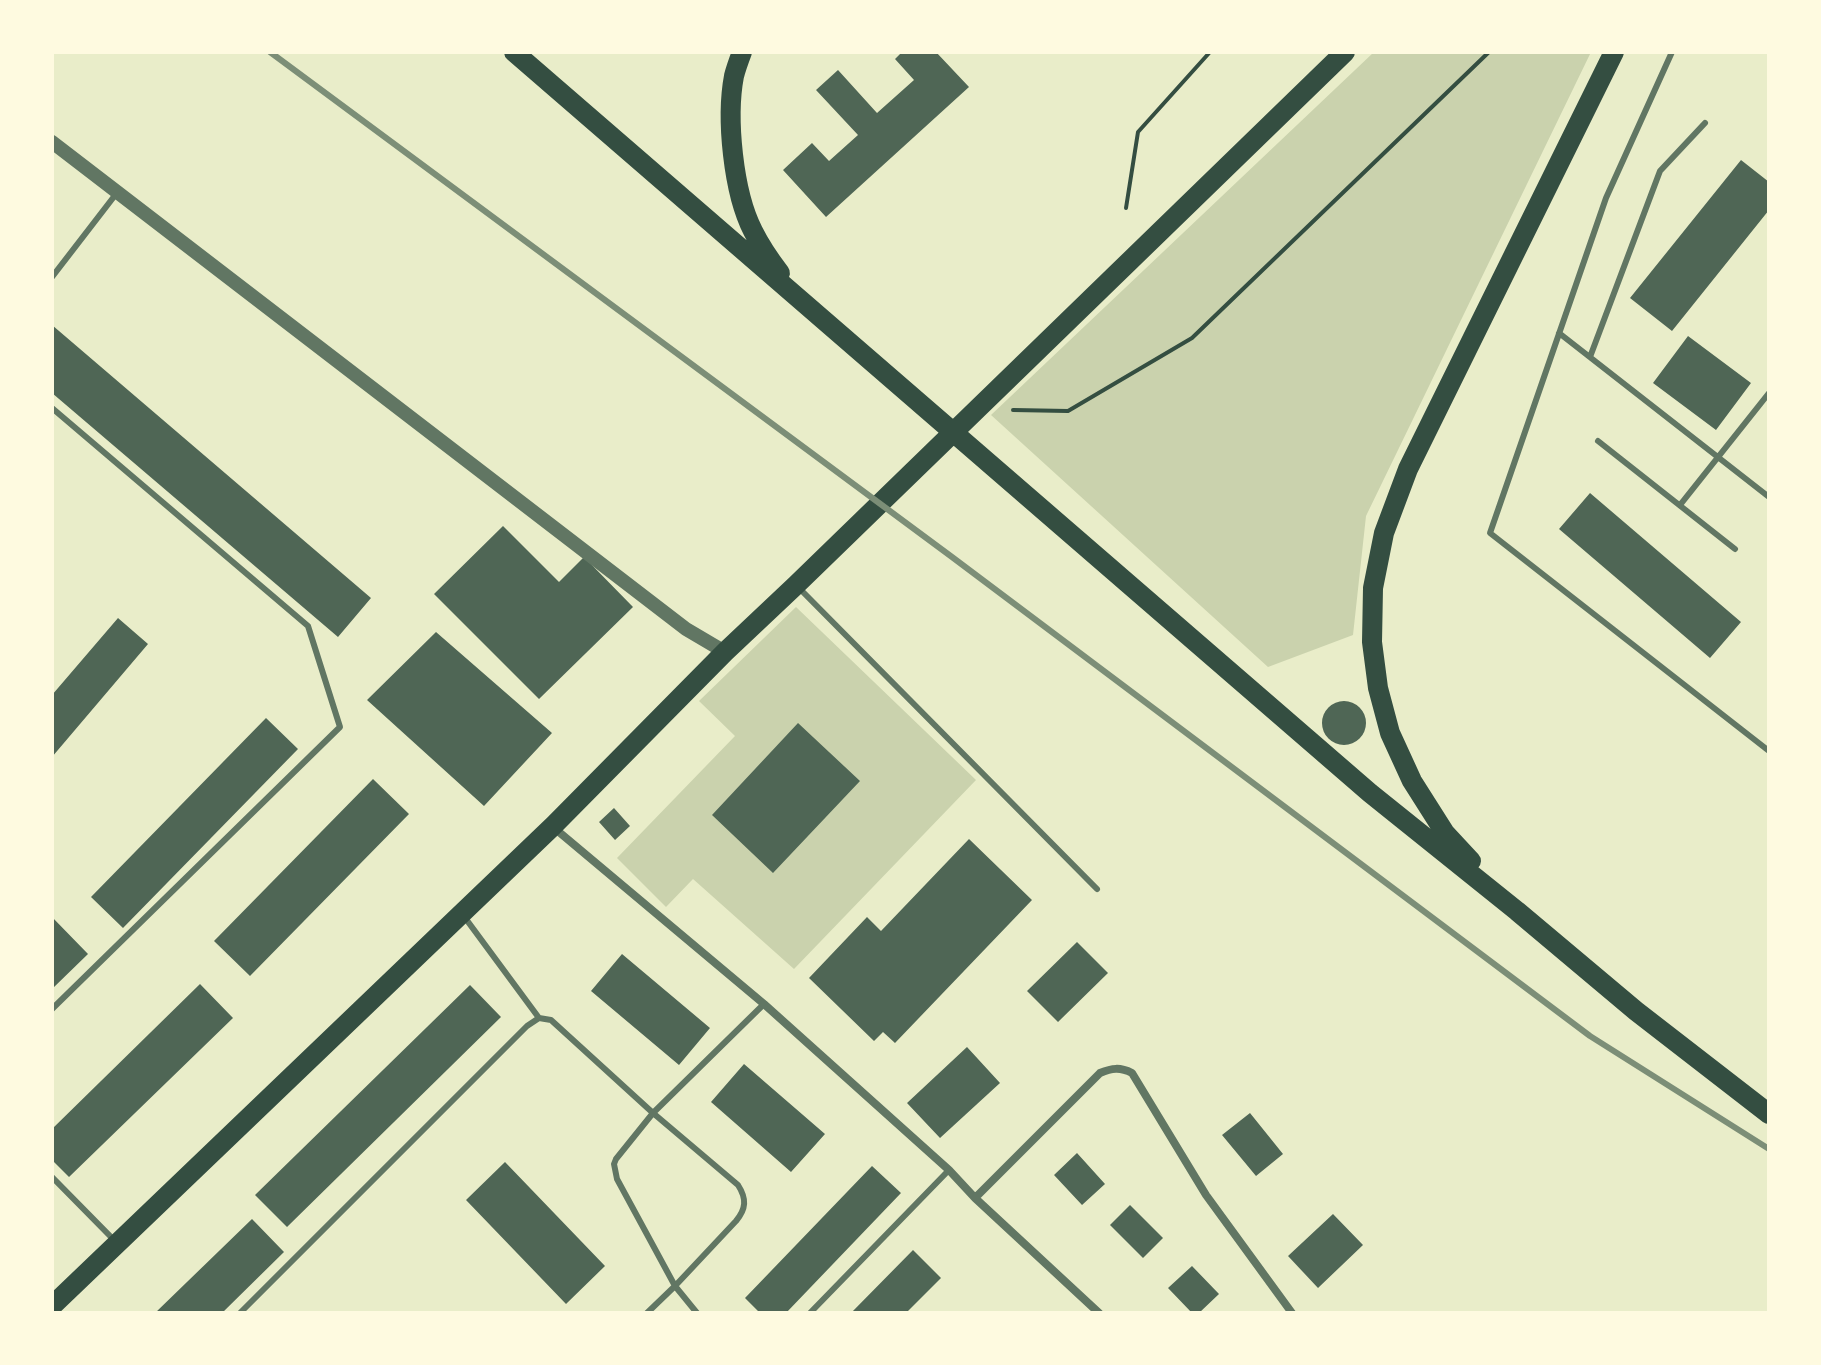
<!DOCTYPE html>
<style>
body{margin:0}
#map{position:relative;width:1821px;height:1365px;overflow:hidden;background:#e9edc9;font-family:"PT Sans Narrow",sans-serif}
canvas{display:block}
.frame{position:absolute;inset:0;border:54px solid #fefae0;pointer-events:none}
</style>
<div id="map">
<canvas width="1821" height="1365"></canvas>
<div class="frame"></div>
</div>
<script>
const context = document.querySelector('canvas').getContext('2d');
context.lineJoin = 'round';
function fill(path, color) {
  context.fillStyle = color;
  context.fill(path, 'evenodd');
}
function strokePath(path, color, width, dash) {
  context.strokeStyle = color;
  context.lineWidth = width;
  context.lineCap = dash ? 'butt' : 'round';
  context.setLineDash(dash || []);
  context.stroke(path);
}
fill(new Path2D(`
 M 1374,52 L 1591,52 L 1366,516 L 1353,635 L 1268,667 L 991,415 Z
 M 796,607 L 976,780 L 794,969 L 693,879 L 666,907 L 617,858 L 735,736 L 699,701 Z`), '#cad2ad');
fill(new Path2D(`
 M 902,52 L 936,52 L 969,87 L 826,217 L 783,170 L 812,143 L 829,161 L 858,135 L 816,90 L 838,70 L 877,113 L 914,80 L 895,59 Z
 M 1741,160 L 1769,182 L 1769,210 L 1672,331 L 1630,298 Z
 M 52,325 L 371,598 L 338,637 L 52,393 Z
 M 1688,336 L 1751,383 L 1716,430 L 1653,383 Z
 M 1590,493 L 1741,622 L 1710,658 L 1559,529 Z
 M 503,526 L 559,582 L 584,557 L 633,607 L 539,699 L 434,594 Z
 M 118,618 L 148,644 L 52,757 L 52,695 Z
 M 436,632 L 552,733 L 484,806 L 367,700 Z
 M1322 723a22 22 0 1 1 44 0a22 22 0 1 1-44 0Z
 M 266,718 L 298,749 L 123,928 L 91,897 Z
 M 798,723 L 860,781 L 773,873 L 712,815 Z
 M 373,779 L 409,814 L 250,976 L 214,941 Z
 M 614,808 L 630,826 L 615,840 L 599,822 Z
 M 969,839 L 1032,900 L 895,1043 L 883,1032 L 874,1041 L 809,978 L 867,917 L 881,931 Z
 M 52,917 L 88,954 L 52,989 Z
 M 1077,942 L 1108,973 L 1058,1022 L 1027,991 Z
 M 622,954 L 710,1028 L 679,1065 L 591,991 Z
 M 200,984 L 233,1018 L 69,1177 L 52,1160 L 52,1129 Z
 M 470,985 L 501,1017 L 287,1227 L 255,1195 Z
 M 967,1047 L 1000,1083 L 940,1138 L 907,1103 Z
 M 744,1064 L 825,1134 L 791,1172 L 711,1102 Z
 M 1250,1113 L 1283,1154 L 1256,1176 L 1222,1135 Z
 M 1077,1153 L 1105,1184 L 1082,1205 L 1054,1175 Z
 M 505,1162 L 605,1266 L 566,1304 L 466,1200 Z
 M 872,1166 L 901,1193 L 786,1313 L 760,1313 L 745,1298 Z
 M 1130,1205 L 1163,1238 L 1143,1258 L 1110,1225 Z
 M 1333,1214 L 1363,1245 L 1318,1288 L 1288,1256 Z
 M 252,1219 L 284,1252 L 222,1313 L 155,1313 Z
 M 913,1250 L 941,1278 L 906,1313 L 851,1313 Z
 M 1192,1266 L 1219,1294 L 1199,1313 L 1192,1313 L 1168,1288 Z`), '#4f6655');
strokePath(new Path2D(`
 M 1126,208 L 1138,132 L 1210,52
 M 1013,410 L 1068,411 L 1192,338 L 1489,52`), '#344e41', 4);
strokePath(new Path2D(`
 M 1672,52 L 1606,198 L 1490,533 L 1769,751
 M 52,277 L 116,194
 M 1559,333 L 1769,497
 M 1590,357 L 1660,171 L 1705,123
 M 52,408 L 308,626 L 340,727 L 52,1009
 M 1598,441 L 1735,549
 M 1680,505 L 1769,393
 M 799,588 L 1097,889
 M 463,915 L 539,1018
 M 52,1177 L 114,1240
 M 240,1313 L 527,1026 L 539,1018 L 551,1020 L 653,1113 L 738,1185 C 747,1199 746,1209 736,1221 L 675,1286 L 647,1313
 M 697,1313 L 675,1286 L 617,1179 L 614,1164 L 616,1159 L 653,1113 L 764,1004
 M 810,1313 L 949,1170`), '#617663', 6);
strokePath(new Path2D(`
 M 553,827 L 764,1004 L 949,1170 L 975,1198 L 1099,1313
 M 975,1198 L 1100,1073 C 1112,1068 1120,1067 1132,1073 L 1206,1195 L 1292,1313`), '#617663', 8);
strokePath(new Path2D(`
 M 52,142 L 686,629 L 725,652`), '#617663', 14);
strokePath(new Path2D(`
 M 514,52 L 1370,793 L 1517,911 L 1636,1011 L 1769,1114
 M 742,52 C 739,60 736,68 734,76 C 726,118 733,192 753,231 C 760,245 770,260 780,273
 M 1471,861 L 1445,833 L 1412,781 L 1390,733 L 1378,688 L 1372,642 L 1373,588 L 1384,533 L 1408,469 L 1614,52
 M 52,1306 L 553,826 L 725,652 L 796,585 L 1345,52`), '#344e41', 20);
strokePath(new Path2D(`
 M 270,52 L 952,557 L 1590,1036 L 1769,1149`), '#7c8e77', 6);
</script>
